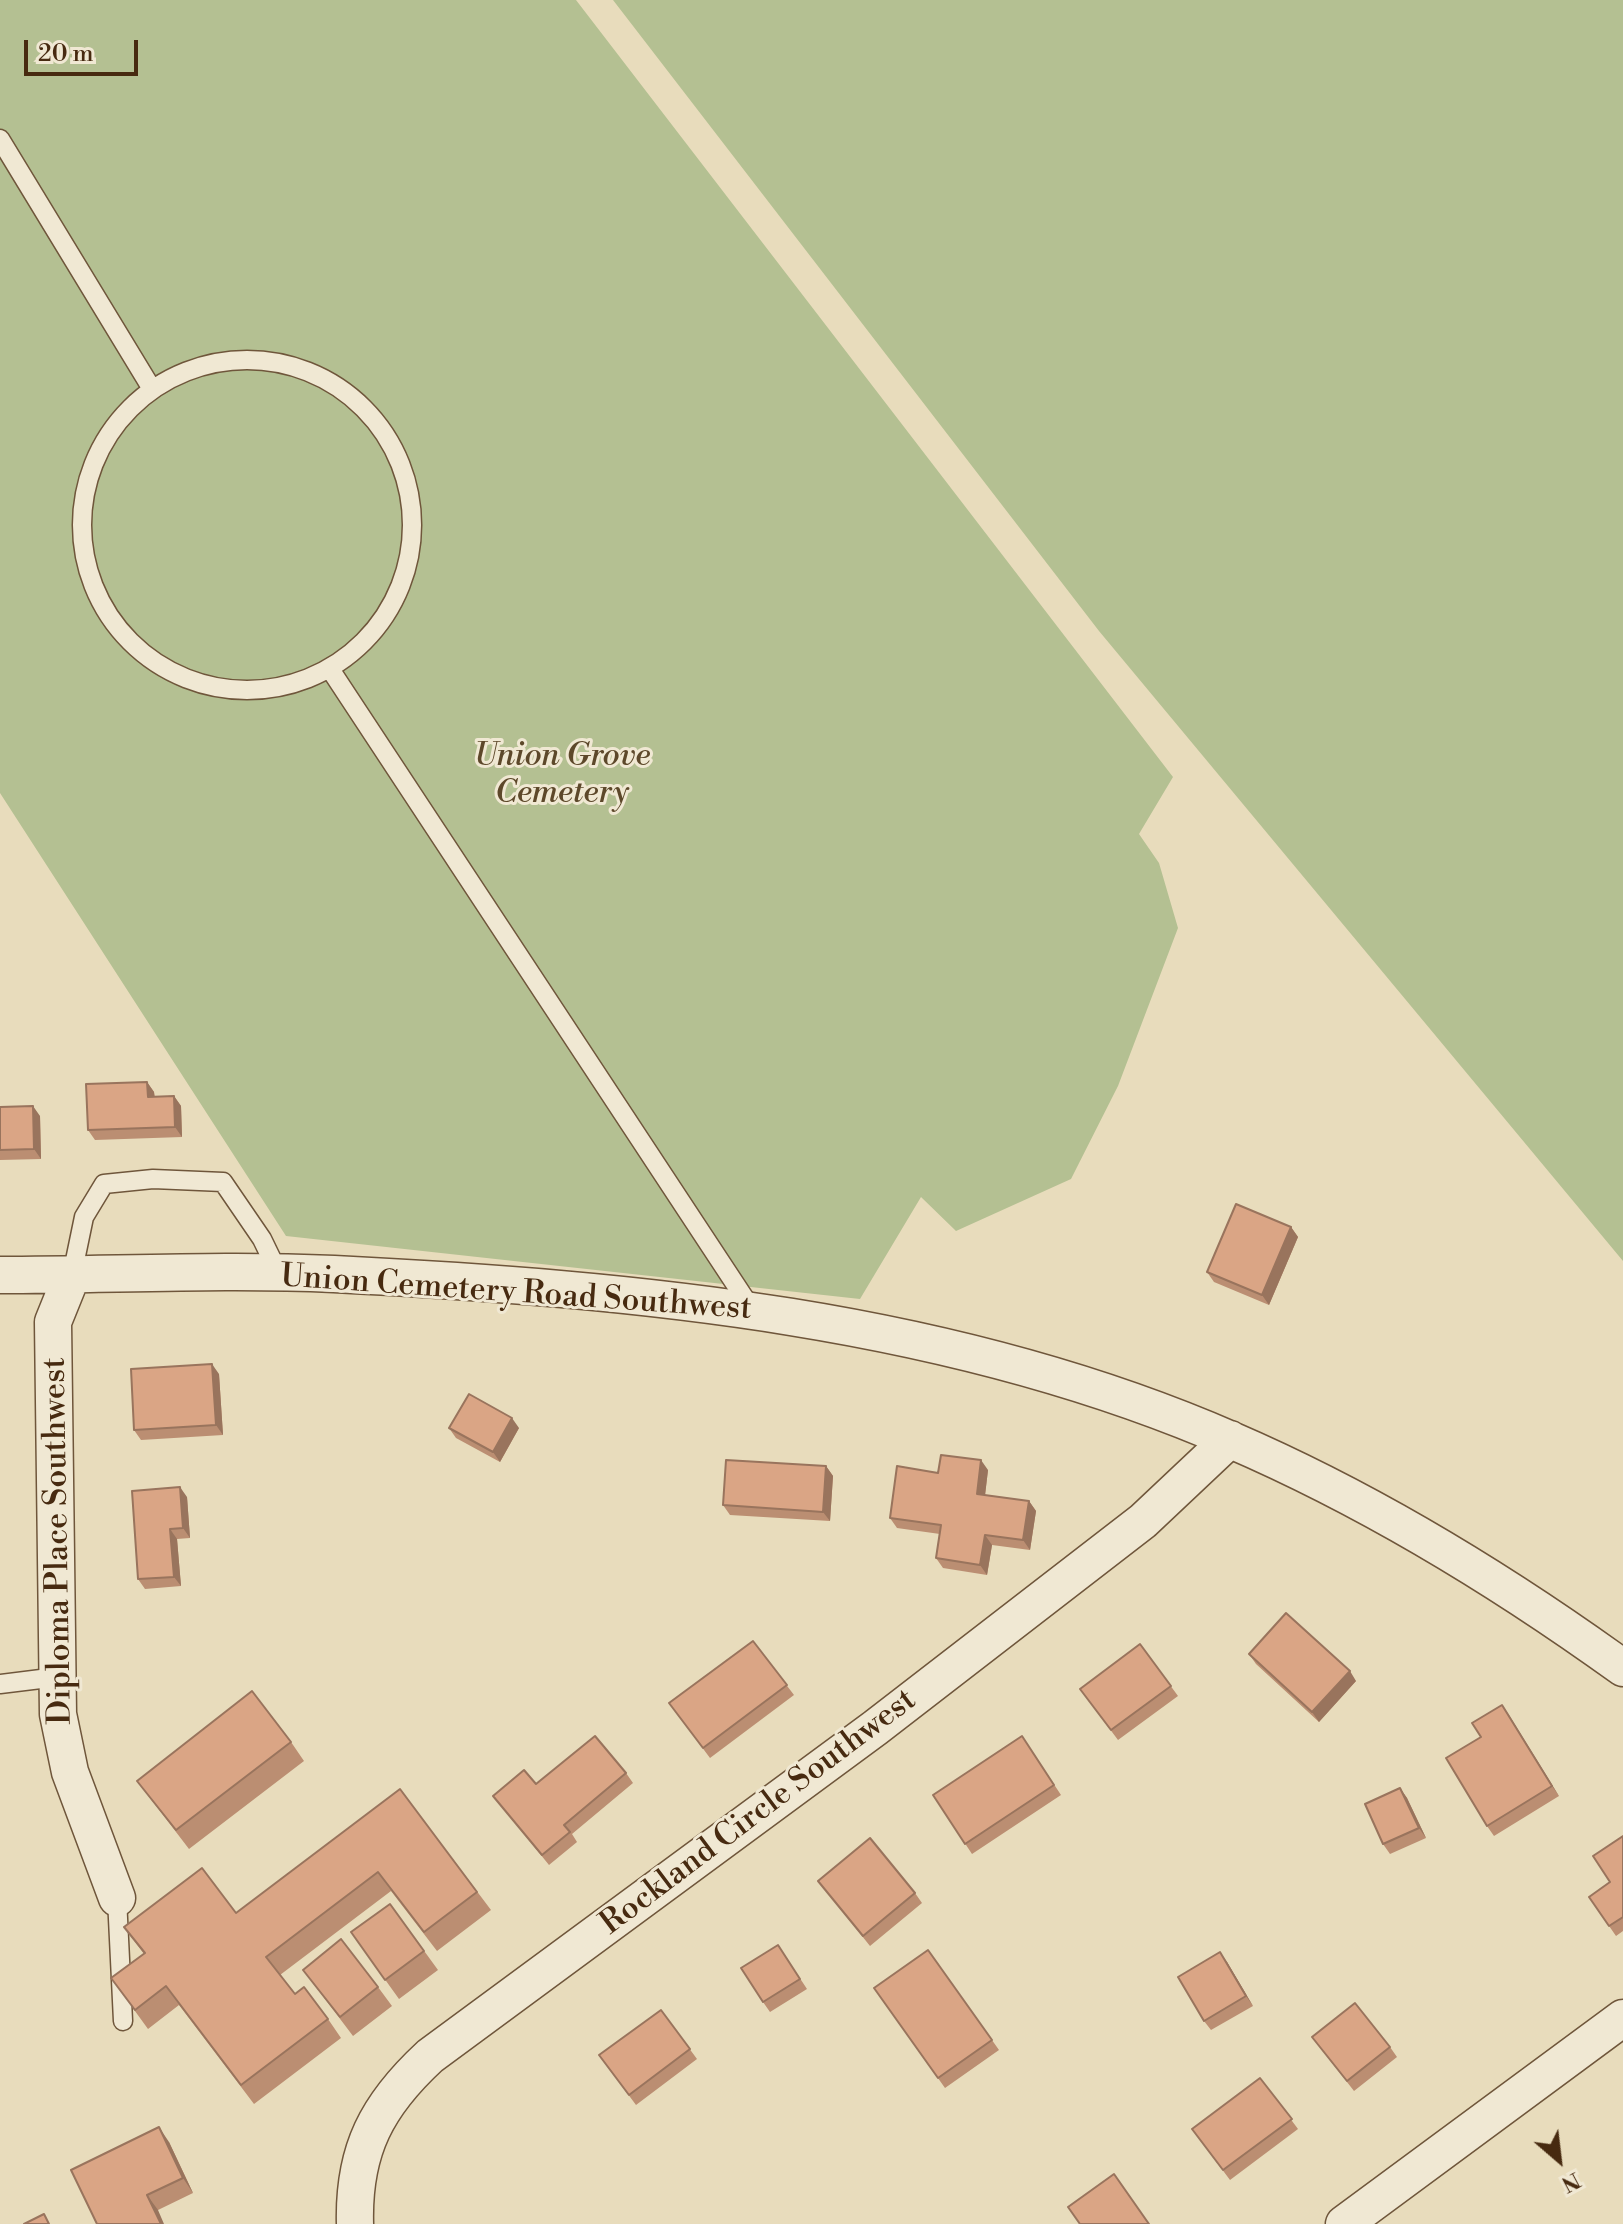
<!DOCTYPE html>
<style>
body{margin:0}
#map{position:relative;width:1623px;height:2224px;overflow:hidden;background:#e8dcbc;font-family:"Libre Bodoni",serif}
canvas{display:block}
.north{position:absolute;left:1519px;top:2120px;width:80px;height:80px;-webkit-text-stroke:6px #f0e8d3;paint-order:stroke;rotate:152deg;font-size:22px;font-weight:700;line-height:32px;text-align:center;color:#472a10}
.north::after{content:'';display:block;margin:auto;width:28px;height:36px;background:#472a10;clip-path:polygon(50% 0,100% 100%,50% 72%,0 100%)}
.scale{position:absolute;left:24px;top:40px;width:114px;height:36px;box-sizing:border-box;border:4px solid #472a10;border-top:0;padding-left:10px;font-size:24px;line-height:28px;white-space:nowrap;color:#472a10;-webkit-text-stroke:6px #f0e8d3;paint-order:stroke}
</style>
<div id="map">
<canvas width="1623" height="2224"></canvas>
<div class="north">N</div>
<div class="scale">20 m</div>
</div>
<script>
const context = document.querySelector('canvas').getContext('2d');
context.lineJoin = 'round';
function fill(path, color) {
  context.fillStyle = color;
  context.fill(path, 'evenodd');
}
function strokePath(path, color, width, dash) {
  context.strokeStyle = color;
  context.lineWidth = width;
  context.lineCap = dash ? 'butt' : 'round';
  context.setLineDash(dash || []);
  context.stroke(path);
}
function drawText(font, color, halo, rows, align = 'center') {
  context.font = font + ' "Libre Bodoni",serif';
  context.lineWidth = 6;
  context.setLineDash([]);
  context.textBaseline = 'middle';
  context.strokeStyle = halo;
  context.fillStyle = color;
  for (const [text, x, y, turn = 0] of rows) {
    context.save();
    context.translate(x, y);
    context.rotate((+turn || 0) * Math.PI / 180);
    context.textAlign = isNaN(turn) ? turn : align;
    if (halo) context.strokeText(text, 0, 0);
    context.fillText(text, 0, 0);
    context.restore();
  }
}
fill(new Path2D(`
 M 0,0 L 576,0 L 1173,777 L 1139,834 L 1159,863 L 1178,928 L 1118,1086 L 1071,1179 L 956,1231 L 921,1197 L 860,1299 L 286,1236 L 0,793 Z
 M 613,0 L 1623,0 L 1623,1261 L 1099,631 Z`), '#b4c092');
const service = new Path2D(`
 M 0,139 L 152,389
 M82 525a165 165 0 1 1 330 0a165 165 0 1 1-330 0Z
 M 330,669 L 753,1311
 M 72,1275 L 84,1217 L 104,1184 L 153,1179 L 223,1182 L 262,1239 L 279,1274
 M 0,1684 L 57,1677
 M 117,1898 L 123,2021`);
const minor = new Path2D(`
 M 0,1275 C 111,1275 223,1269 334,1274 C 636,1289 951,1318 1231,1440 C 1370,1500 1501,1580 1623,1668
 M 72,1275 L 53,1322 L 58,1714 L 70,1772 L 117,1898
 M 355,2224 C 353,2150 377,2105 430,2056 L 875,1728 L 1143,1521 L 1230,1439
 M 1344,2224 L 1623,2018`);
strokePath(service, '#6f563b', 21);
strokePath(minor, '#6f563b', 39);
strokePath(service, '#f0e8d3', 18);
strokePath(minor, '#f0e8d3', 36);
fill(new Path2D(`
 M 147,1082 L 154,1092 L 155,1097 L 174,1096 L 181,1106 L 182,1137 L 95,1140 L 88,1130 Z
 M 0,1107 L 40,1116 L 41,1159 L 0,1160 Z
 M 1291,1227 L 1298,1237 L 1269,1305 L 1214,1282 L 1207,1272 Z
 M 219,1374 L 223,1435 L 141,1440 L 134,1430 Z
 M 449,1428 L 519,1428 L 500,1462 L 456,1438 Z
 M 826,1466 L 833,1476 L 830,1521 L 730,1515 L 723,1505 Z
 M 988,1470 L 985,1495 L 1029,1501 L 1036,1511 L 1030,1550 L 992,1545 L 987,1575 L 943,1568 L 936,1558 L 940,1534 L 897,1528 L 890,1518 L 938,1473 Z
 M 187,1497 L 190,1538 L 177,1539 L 181,1586 L 145,1589 L 138,1579 Z
 M 753,1641 L 794,1695 L 710,1758 L 669,1703 Z
 M 1140,1644 L 1178,1696 L 1118,1740 L 1080,1689 Z
 M 1249,1654 L 1356,1681 L 1319,1722 L 1256,1664 Z
 M 1502,1705 L 1559,1796 L 1494,1836 L 1487,1826 L 1481,1737 Z
 M 1022,1736 L 1061,1795 L 972,1854 L 933,1795 Z
 M 291,1742 L 304,1761 L 189,1849 L 137,1781 Z
 M 626,1773 L 633,1783 L 572,1834 L 577,1842 L 549,1865 L 493,1796 L 536,1784 Z
 M 1400,1788 L 1407,1798 L 1426,1838 L 1390,1854 L 1383,1844 Z
 M 400,1789 L 491,1910 L 437,1951 L 391,1891 L 280,1975 L 295,1994 L 328,2019 L 341,2038 L 254,2104 L 179,2005 L 148,2029 L 111,1978 L 144,1954 L 124,1927 L 236,1913 Z
 M 1623,1836 L 1623,1931 L 1616,1936 L 1589,1897 L 1610,1882 Z
 M 818,1881 L 915,1893 L 922,1903 L 870,1946 Z
 M 390,1904 L 438,1970 L 399,1999 L 351,1932 Z
 M 778,1945 L 807,1989 L 770,2012 L 763,2002 Z
 M 928,1950 L 999,2050 L 945,2088 L 874,1988 Z
 M 1227,1962 L 1253,2006 L 1211,2030 L 1204,2021 Z
 M 303,1970 L 378,1987 L 392,2006 L 353,2036 Z
 M 661,2010 L 697,2059 L 636,2105 L 599,2055 Z
 M 1312,2037 L 1390,2047 L 1397,2057 L 1354,2091 Z
 M 1260,2078 L 1298,2129 L 1230,2180 L 1192,2129 Z
 M 169,2142 L 193,2193 L 158,2210 L 97,2224 Z`), '#bb8e72');
fill(new Path2D(`
 M 147,1082 L 154,1092 L 155,1107 L 148,1097 Z
 M 174,1096 L 181,1106 L 182,1137 L 175,1127 Z
 M 33,1106 L 40,1116 L 41,1159 L 34,1149 Z
 M 1291,1227 L 1298,1237 L 1269,1305 L 1262,1295 Z
 M 212,1364 L 219,1374 L 223,1435 L 216,1425 Z
 M 512,1418 L 519,1428 L 500,1462 L 493,1452 Z
 M 981,1460 L 988,1470 L 984,1504 L 977,1494 Z
 M 826,1466 L 833,1476 L 830,1521 L 823,1512 Z
 M 180,1487 L 187,1497 L 190,1538 L 183,1528 Z
 M 1029,1501 L 1036,1511 L 1030,1550 L 1023,1540 Z
 M 170,1529 L 177,1539 L 181,1586 L 174,1577 Z
 M 985,1535 L 992,1545 L 987,1575 L 980,1565 Z
 M 1350,1671 L 1356,1681 L 1319,1722 L 1312,1712 Z
 M 1502,1705 L 1509,1715 L 1559,1796 L 1552,1786 Z
 M 1400,1788 L 1407,1798 L 1426,1838 L 1419,1828 Z
 M 1220,1952 L 1227,1962 L 1253,2006 L 1246,1996 Z
 M 159,2127 L 169,2142 L 193,2193 L 183,2178 Z
 M 147,2195 L 158,2210 L 164,2224 L 161,2224 Z`), '#99745d');
const building = new Path2D(`
 M 147,1082 L 148,1097 L 174,1096 L 175,1127 L 88,1130 L 86,1084 Z
 M 33,1106 L 34,1149 L 0,1150 L 0,1107 Z
 M 1236,1204 L 1291,1227 L 1262,1295 L 1207,1272 Z
 M 212,1364 L 216,1425 L 134,1430 L 131,1369 Z
 M 469,1394 L 512,1418 L 493,1452 L 449,1428 Z
 M 941,1455 L 981,1460 L 977,1494 L 1029,1501 L 1023,1540 L 985,1535 L 980,1565 L 936,1558 L 941,1525 L 890,1518 L 897,1466 L 938,1473 Z
 M 726,1460 L 826,1466 L 823,1512 L 723,1505 Z
 M 180,1487 L 183,1528 L 170,1529 L 174,1577 L 138,1579 L 132,1491 Z
 M 1286,1613 L 1350,1671 L 1312,1712 L 1249,1654 Z
 M 753,1641 L 787,1685 L 703,1748 L 669,1703 Z
 M 1140,1644 L 1171,1686 L 1111,1730 L 1080,1689 Z
 M 252,1691 L 291,1742 L 176,1830 L 137,1781 Z
 M 1502,1705 L 1552,1786 L 1487,1826 L 1446,1758 L 1481,1737 L 1472,1723 Z
 M 595,1736 L 626,1773 L 564,1825 L 570,1832 L 542,1855 L 493,1796 L 524,1770 L 536,1784 Z
 M 1022,1736 L 1054,1785 L 965,1844 L 933,1795 Z
 M 1400,1788 L 1419,1828 L 1383,1844 L 1365,1804 Z
 M 400,1789 L 477,1892 L 424,1932 L 378,1872 L 266,1957 L 295,1994 L 304,1987 L 328,2019 L 241,2085 L 166,1986 L 135,2010 L 111,1978 L 145,1953 L 124,1927 L 202,1868 L 236,1913 Z
 M 1623,1836 L 1623,1917 L 1609,1926 L 1589,1897 L 1610,1882 L 1593,1856 Z
 M 870,1838 L 915,1893 L 863,1936 L 818,1881 Z
 M 390,1904 L 424,1951 L 385,1980 L 351,1932 Z
 M 341,1939 L 378,1987 L 340,2017 L 303,1970 Z
 M 778,1945 L 800,1979 L 763,2002 L 741,1968 Z
 M 928,1950 L 992,2040 L 938,2078 L 874,1988 Z
 M 1220,1952 L 1246,1996 L 1204,2021 L 1178,1977 Z
 M 1355,2003 L 1390,2047 L 1347,2081 L 1312,2037 Z
 M 661,2010 L 690,2049 L 629,2095 L 599,2055 Z
 M 1260,2078 L 1292,2119 L 1223,2170 L 1192,2129 Z
 M 159,2127 L 183,2178 L 147,2195 L 161,2224 L 97,2224 L 71,2170 Z
 M 1114,2174 L 1149,2224 L 1080,2224 L 1068,2207 Z
 M 44,2214 L 49,2224 L 24,2224 Z`);
fill(building, '#daa585');
strokePath(building, '#99745d', 2);
drawText('italic 32px', '#5d482a', '#f0e8d3', [
 ["Union Grove",562,757],
 ["Cemetery",562,794]
]);
drawText('32px', '#472a10', '#f0e8d3', [
 ["Union Cemetery Road Southwest",516,1294,4],
 ["Diploma Place Southwest",59,1541,-91],
 ["Rockland Circle Southwest",759,1813,-37]
]);
</script>
